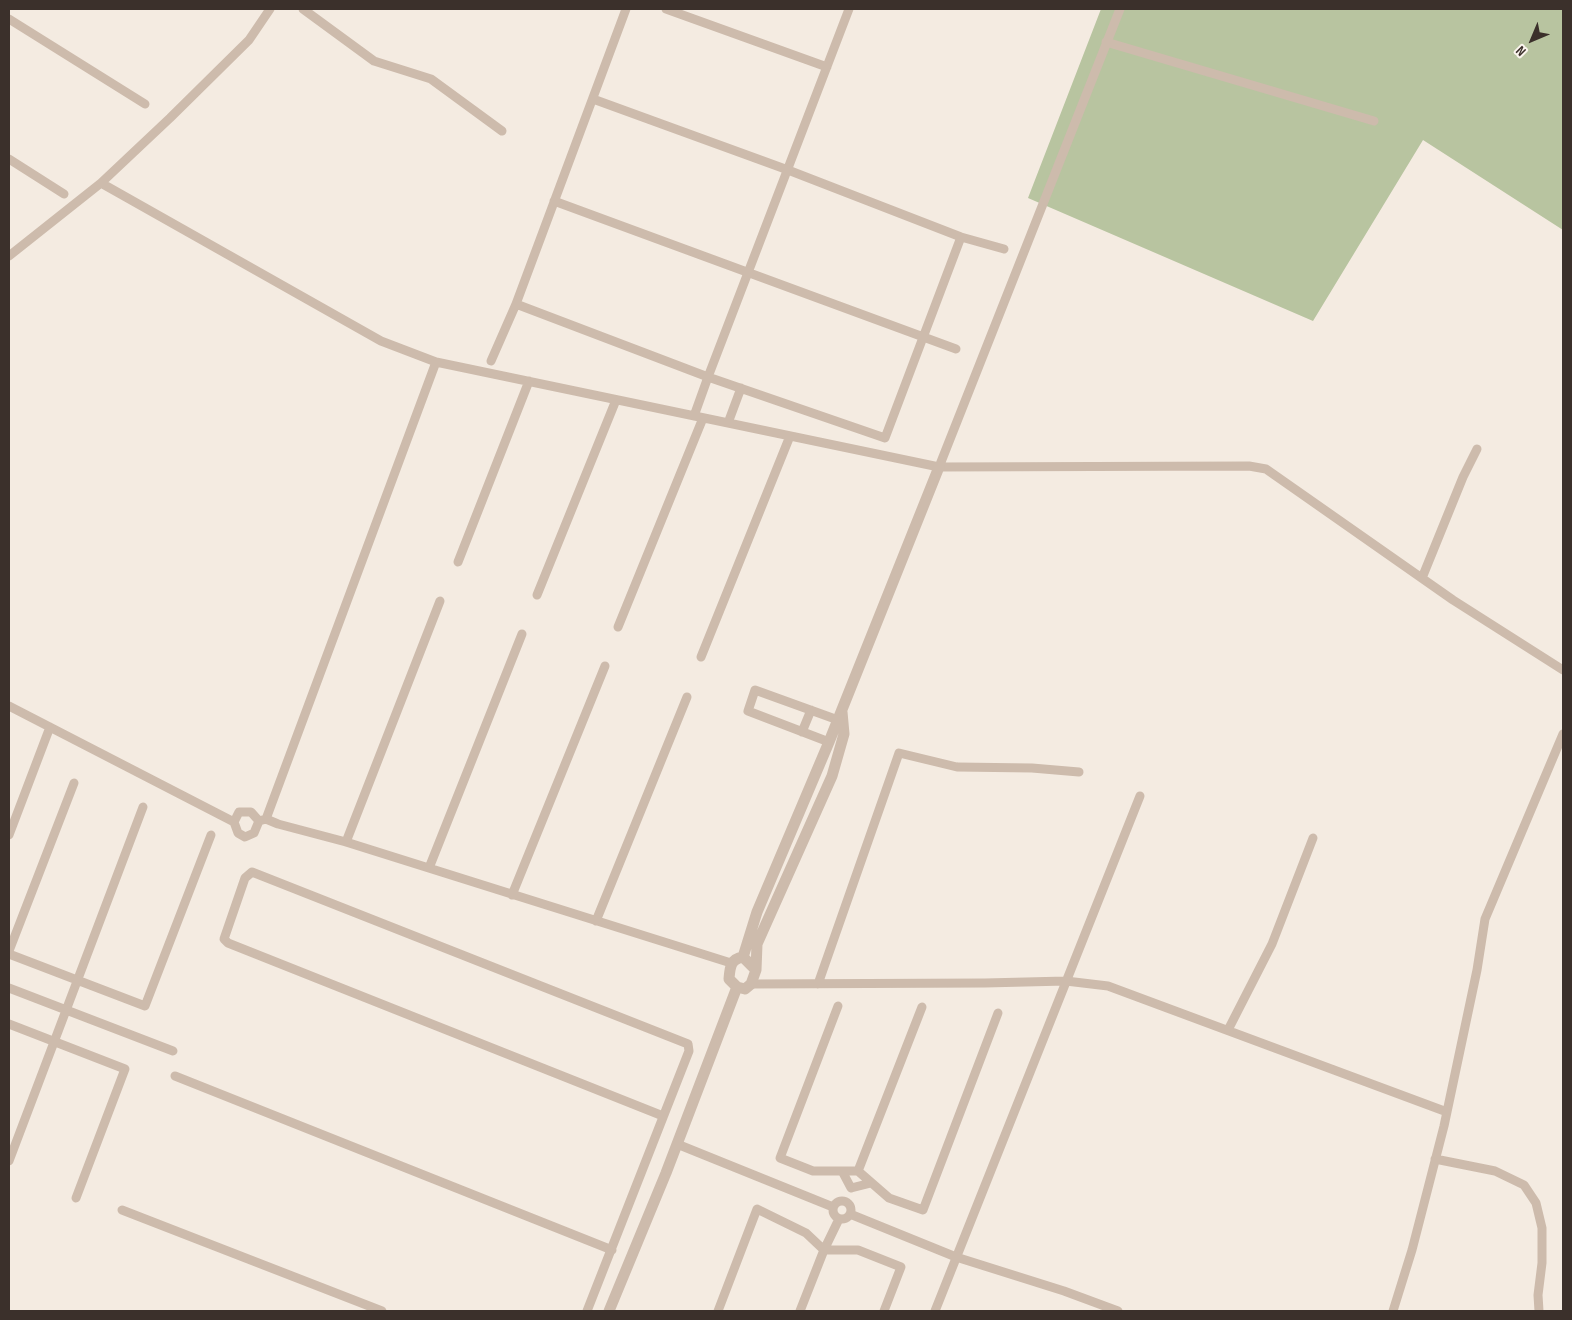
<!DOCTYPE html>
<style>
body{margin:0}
#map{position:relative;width:1572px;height:1320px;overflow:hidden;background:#f4ebe1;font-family:"Sofia Sans Condensed",sans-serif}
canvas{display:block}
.frame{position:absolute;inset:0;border:10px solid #3b302b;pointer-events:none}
.north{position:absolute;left:1507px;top:15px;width:50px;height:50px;-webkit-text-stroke:4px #fbf5ee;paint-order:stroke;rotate:225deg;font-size:14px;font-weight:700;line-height:20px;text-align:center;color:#3b302b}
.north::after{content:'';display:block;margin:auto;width:18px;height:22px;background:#3b302b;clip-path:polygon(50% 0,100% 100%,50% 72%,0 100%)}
</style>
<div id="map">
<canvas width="1572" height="1320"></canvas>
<div class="frame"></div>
<div class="north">N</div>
</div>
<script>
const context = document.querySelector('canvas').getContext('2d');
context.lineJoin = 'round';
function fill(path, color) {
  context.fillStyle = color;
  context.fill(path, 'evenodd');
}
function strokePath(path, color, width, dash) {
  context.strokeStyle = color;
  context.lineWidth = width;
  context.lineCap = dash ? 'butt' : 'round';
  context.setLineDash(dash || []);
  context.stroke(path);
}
fill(new Path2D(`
 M 1101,9 L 1563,9 L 1563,230 L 1423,140 L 1313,321 L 1028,198 Z`), '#b8c4a0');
strokePath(new Path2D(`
 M 303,9 L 374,61 L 431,79 L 502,131
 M 666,9 L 827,67
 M 849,9 L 708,377 L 885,438 L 961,237
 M 9,19 L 145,104
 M 1106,42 L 1374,121
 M 593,99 L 788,170 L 961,237 L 1004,249
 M 9,159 L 64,194
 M 101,183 L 381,341 L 436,362 L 939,467 L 1249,466 L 1266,469 L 1453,600 L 1563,670
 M 554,201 L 956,349
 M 9,256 L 101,183 L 170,118 L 249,40 L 270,9
 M 516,304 L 708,377 L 694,416
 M 491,361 L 516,304 L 626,9
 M 728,423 L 741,388
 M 939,467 L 1120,9
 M 458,562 L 529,381
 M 1422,578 L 1463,477 L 1477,449
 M 537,595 L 616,400
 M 618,627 L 703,418
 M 701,657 L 790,436
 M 9,706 L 234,822 L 238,833 L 245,837 L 254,833 L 259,821 L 251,812 L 239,812 L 234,822
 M 802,732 L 811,710
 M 829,742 L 748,711 L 755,690 L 838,720
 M 266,819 L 436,362
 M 259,821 L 266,819 L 278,824 L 346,842 L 731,963
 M 9,835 L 50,727
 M 346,842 L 440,601
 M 429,868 L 522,634
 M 512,895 L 605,666
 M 596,921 L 687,697
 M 9,951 L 74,783
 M 9,954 L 145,1006 L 211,835
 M 751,984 L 985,983 L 1066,981 L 1108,986 L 1447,1112
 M 818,984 L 899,753 L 957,767 L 1032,768 L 1079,772
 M 9,988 L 173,1051
 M 838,1006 L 780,1158 L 813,1171 L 858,1171 L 889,1198 L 923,1210 L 998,1013
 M 9,1024 L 125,1069 L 76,1198
 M 1228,1030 L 1272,944 L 1313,838
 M 175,1076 L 612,1250
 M 677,1144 L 833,1207
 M 1435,1159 L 1495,1171 L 1524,1185 L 1536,1203 L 1542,1228 L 1542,1263 L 1538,1295 L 1539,1311
 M 9,1161 L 143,807
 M 842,1171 L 851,1188
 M 858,1171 L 922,1007
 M 851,1188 L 871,1183
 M833 1210a9 9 0 1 1 18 0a9 9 0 1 1-18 0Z
 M 122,1210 L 382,1311
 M 850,1214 L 956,1257 L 1064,1291 L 1118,1311
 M 587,1311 L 689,1051 L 688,1044 L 252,872 L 245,878 L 224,939 L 228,943 L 663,1116
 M 718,1311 L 757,1209 L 806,1233 L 824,1250 L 858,1250 L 901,1267 L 884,1311
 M 800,1311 L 824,1250 L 839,1219
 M 935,1311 L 1140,796
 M 1393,1311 L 1412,1250 L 1444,1126 L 1477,970 L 1485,919 L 1563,734`), '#cdbbac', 9);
strokePath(new Path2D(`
 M 743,957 L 757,912 L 829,742 L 939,467
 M 743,957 L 756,970 L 751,984 L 745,989 L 737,987 L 729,979 C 730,968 730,959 743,957 Z
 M 756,970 L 757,944 L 832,776 L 844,734 L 842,712
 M 609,1311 L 666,1173 L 737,987`), '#cdbbac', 11);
</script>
